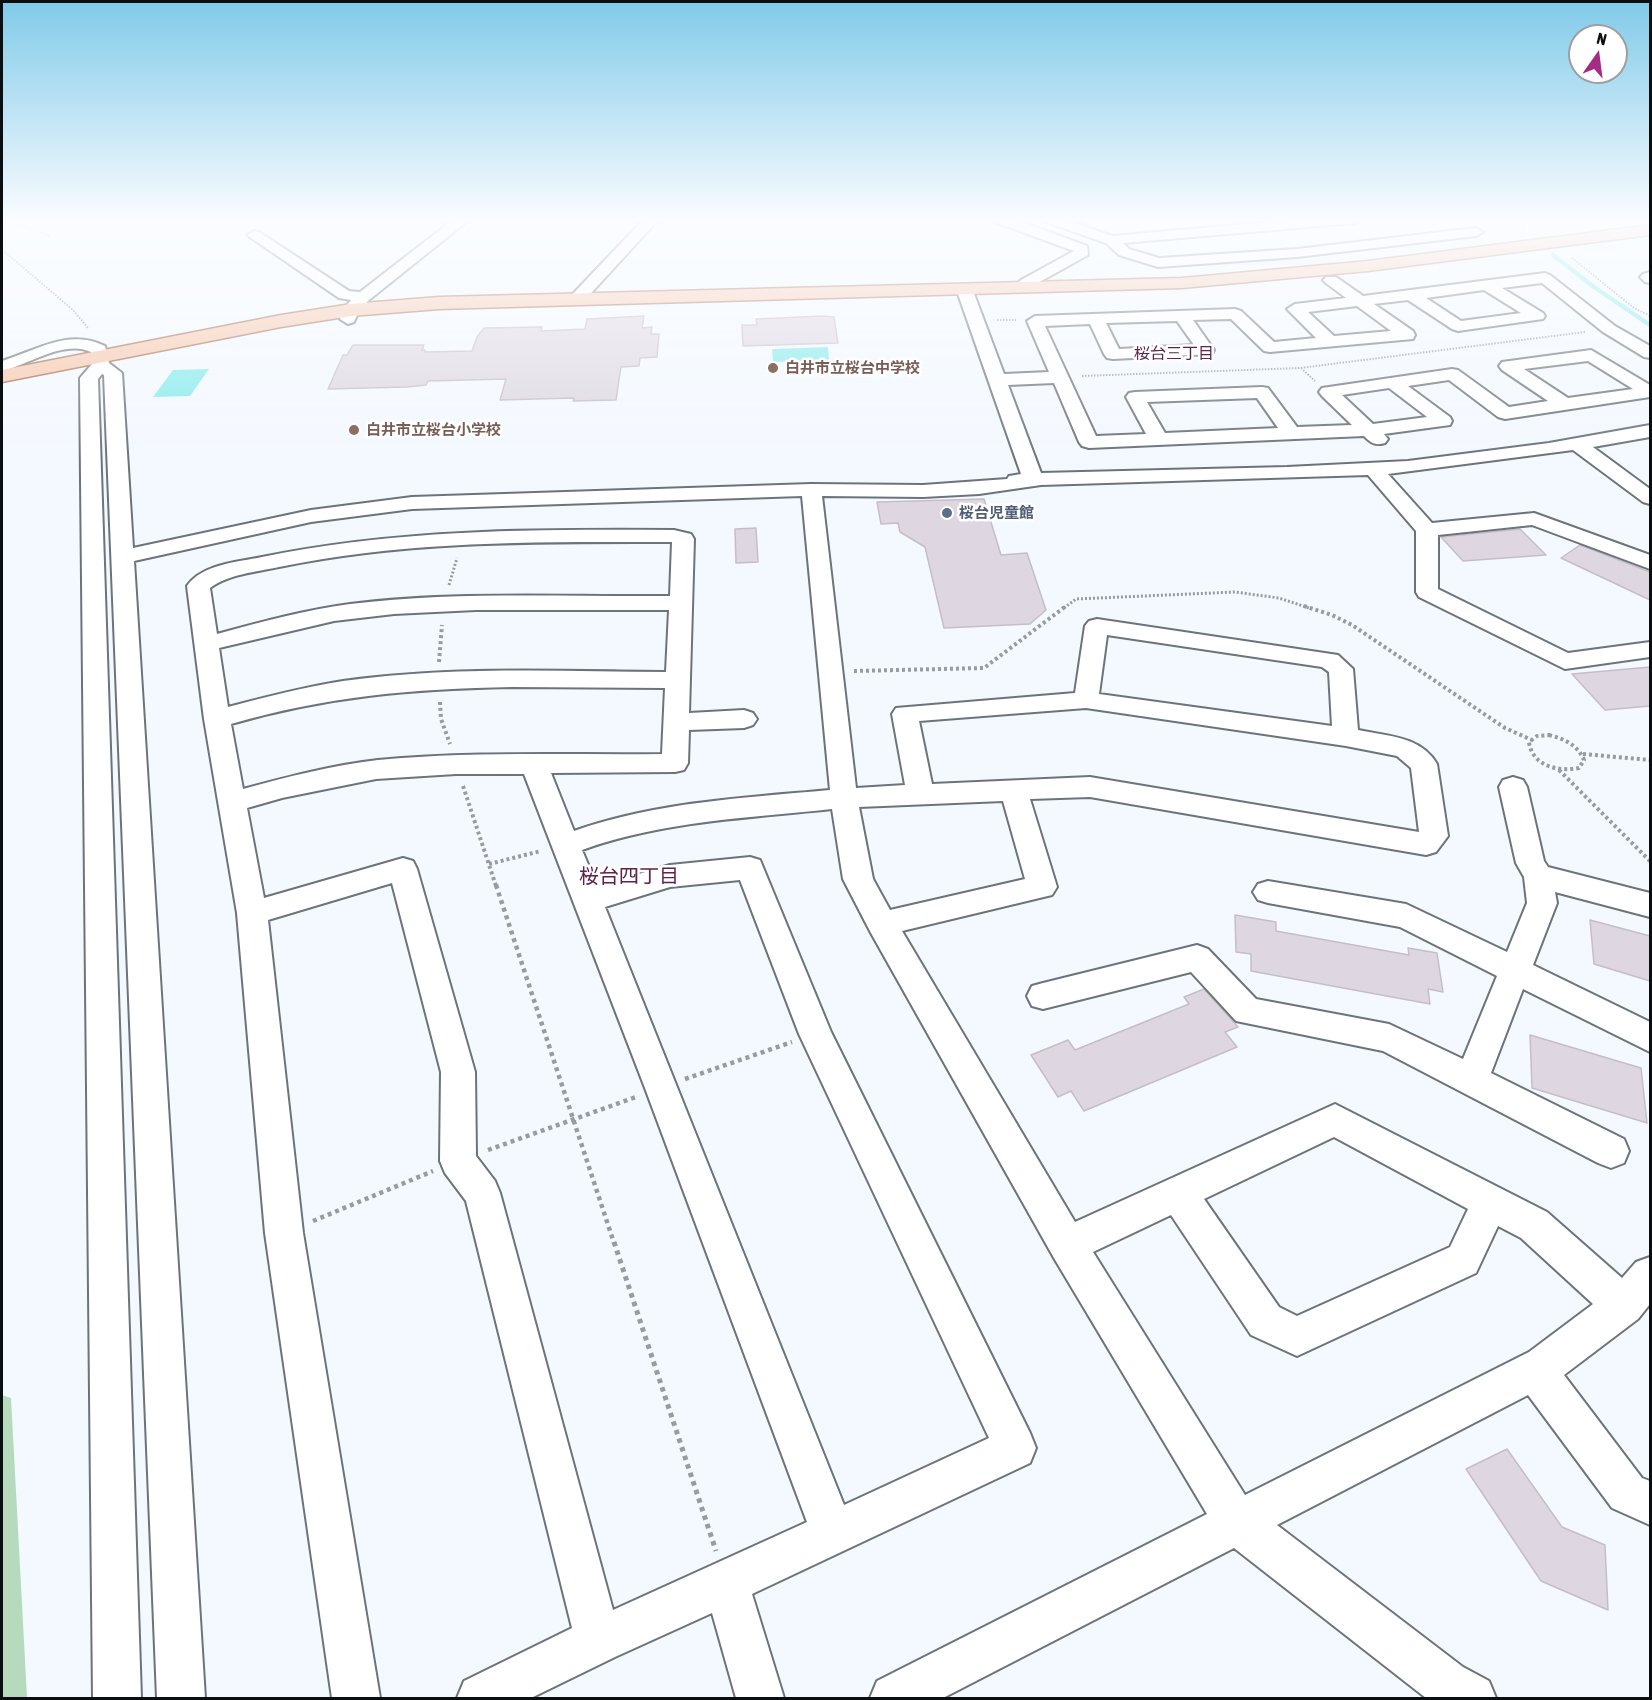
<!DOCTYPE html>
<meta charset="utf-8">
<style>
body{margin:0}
#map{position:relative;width:1652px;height:1700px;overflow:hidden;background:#f4f9ff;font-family:"Asap Condensed",sans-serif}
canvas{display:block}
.frame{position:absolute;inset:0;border:3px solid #0b0e11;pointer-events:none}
.north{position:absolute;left:1568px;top:24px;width:60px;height:60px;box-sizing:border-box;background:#fff;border:2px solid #9d9fa0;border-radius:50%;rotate:14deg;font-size:16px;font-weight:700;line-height:24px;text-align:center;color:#0b0e11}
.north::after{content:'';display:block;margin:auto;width:21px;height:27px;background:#a42c83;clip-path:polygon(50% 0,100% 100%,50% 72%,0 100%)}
</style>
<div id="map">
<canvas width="1652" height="1700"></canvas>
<div class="frame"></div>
<div class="north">N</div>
</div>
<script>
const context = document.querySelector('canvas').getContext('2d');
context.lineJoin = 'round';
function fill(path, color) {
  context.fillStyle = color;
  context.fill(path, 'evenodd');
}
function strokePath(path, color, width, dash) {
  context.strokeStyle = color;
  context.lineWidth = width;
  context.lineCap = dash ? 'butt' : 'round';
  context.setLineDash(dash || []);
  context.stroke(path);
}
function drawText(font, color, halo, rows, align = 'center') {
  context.font = font + ' "Asap Condensed","Noto Sans JP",sans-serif';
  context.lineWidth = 5;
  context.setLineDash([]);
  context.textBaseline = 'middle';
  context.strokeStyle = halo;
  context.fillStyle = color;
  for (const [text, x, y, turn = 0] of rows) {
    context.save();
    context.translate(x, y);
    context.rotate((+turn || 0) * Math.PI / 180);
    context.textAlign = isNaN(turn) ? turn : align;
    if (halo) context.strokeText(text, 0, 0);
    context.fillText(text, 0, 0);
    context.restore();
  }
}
fill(new Path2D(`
 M 2,1395 L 11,1398 L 27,1698 L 2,1698 Z`), '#b5dabc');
fill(new Path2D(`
 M 828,347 L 829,360 L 773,362 L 772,349 Z
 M 209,369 L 190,396 L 153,397 L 173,370 Z`), '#84eaeb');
strokePath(new Path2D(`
 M 1553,255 L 1594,287 L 1650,325`), '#84eaeb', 4.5);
const building = new Path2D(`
 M 644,316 L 642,328 L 652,327 L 651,334 L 659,334 L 657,357 L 640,358 L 639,366 L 621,367 L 616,400 L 573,401 L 574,398 L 500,400 L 506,379 L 428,381 L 426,385 L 407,387 L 328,389 L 343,355 L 347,355 L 353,345 L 424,345 L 422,350 L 425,350 L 425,352 L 472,351 L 477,337 L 484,328 L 542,327 L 541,331 L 585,329 L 587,319 Z
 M 822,316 L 834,317 L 838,343 L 743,346 L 742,325 L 757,325 L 756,319 Z
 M 984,499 L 1001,555 L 1027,553 L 1046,610 L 1030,624 L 944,628 L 925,547 L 900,532 L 898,523 L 881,524 L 877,502 Z
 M 756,528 L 758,562 L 736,563 L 735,529 Z
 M 1520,529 L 1546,555 L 1463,561 L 1441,537 Z
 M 1580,545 L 1650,572 L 1650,600 L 1561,558 Z
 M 1650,667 L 1650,706 L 1605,710 L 1572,674 Z
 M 1235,915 L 1276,922 L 1276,931 L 1409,955 L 1408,948 L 1437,953 L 1443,992 L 1428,989 L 1430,1004 L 1251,971 L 1251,954 L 1236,952 Z
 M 1590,920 L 1650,936 L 1650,981 L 1594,964 Z
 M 1204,989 L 1238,1027 L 1225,1032 L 1237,1047 L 1084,1111 L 1071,1091 L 1058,1097 L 1031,1055 L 1068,1040 L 1075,1050 L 1189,1004 L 1184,997 Z
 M 1530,1035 L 1641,1068 L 1647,1123 L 1532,1088 Z
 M 1507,1449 L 1562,1527 L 1605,1545 L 1608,1610 L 1541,1581 L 1466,1469 Z`);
fill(building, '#ded7e1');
strokePath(building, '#c5bec8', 1.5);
const minor = new Path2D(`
 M 454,219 L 470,219 L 369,300 L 359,311 L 354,322 L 348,324 L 340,319 L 343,310 L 351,300 L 339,298 L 247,235 L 254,231 L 259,232 L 349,291 L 360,292 Z
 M 644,219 L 659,219 L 582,303 L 570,303 L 568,300 L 570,297 Z
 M 993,219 L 1014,219 L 1087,246 L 1088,255 L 1034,285 L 1033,291 L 1023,291 L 1018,283 L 1021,280 L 1074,251 L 995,222 Z
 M 1044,219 L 1065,219 L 1112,236 L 1303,219 L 1362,219 L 1355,223 L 1123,243 L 1129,249 L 1159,258 L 1297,249 L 1476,228 L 1483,232 L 1476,236 L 1297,257 L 1158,267 L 1119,255 L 1106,243 L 1046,222 Z
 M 1650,272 L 1650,283 L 1645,282 L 1640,277 L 1643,274 Z
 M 1545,273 L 1550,275 L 1615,326 L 1650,346 L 1650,358 L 1644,357 L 1603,332 L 1542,283 L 1502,288 L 1543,313 L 1545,316 L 1543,319 L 1458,331 L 1452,329 L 1408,300 L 1374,304 L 1413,331 L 1415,335 L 1413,339 L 1270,352 L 1264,351 L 1231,319 L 1193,320 L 1214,350 L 1212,354 L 1113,359 L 1107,358 L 1104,354 L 1090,324 L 1045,326 L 1096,436 L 1146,434 L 1126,397 L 1129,393 L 1135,392 L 1262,387 L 1268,388 L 1297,427 L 1352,425 L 1322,396 L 1319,392 L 1322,388 L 1452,369 L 1458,370 L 1509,407 L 1548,401 L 1502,370 L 1499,366 L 1502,362 L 1591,350 L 1650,385 L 1650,397 L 1505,419 L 1498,417 L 1449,380 L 1408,386 L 1450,417 L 1452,421 L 1450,425 L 1384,434 L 1388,439 L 1385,443 C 1375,446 1371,443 1364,436 L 1089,448 L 1082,446 L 1079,442 L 1054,383 L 1008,385 L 1041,473 L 1287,467 L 1408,461 L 1549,443 L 1650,425 L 1650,437 L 1593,447 L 1650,489 L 1650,504 L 1643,502 L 1573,450 L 1388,474 L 1432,523 L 1534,513 L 1650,555 L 1650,569 L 1532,525 L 1438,535 L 1438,589 L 1568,653 L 1650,642 L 1650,657 L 1565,669 L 1419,597 L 1416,592 L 1416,531 L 1368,475 L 1041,485 L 979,494 L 923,497 L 822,496 L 856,788 L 905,785 L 892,714 L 896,708 L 1075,693 L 1085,626 L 1089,621 L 1097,619 L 1338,655 L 1353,669 L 1358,730 C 1387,736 1421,736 1437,764 L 1448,836 L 1436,852 L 1426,855 L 1090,797 L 1030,799 L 1057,887 L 1052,895 L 902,931 L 1075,1222 L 1335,1104 L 1547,1212 L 1622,1278 L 1636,1262 L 1650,1257 L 1650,1304 L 1638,1319 L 1564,1375 L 1642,1478 L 1650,1481 L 1650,1525 L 1612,1508 L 1528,1395 L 1277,1525 L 1463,1667 L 1489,1681 L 1496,1698 L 1426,1698 L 1234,1548 L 943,1698 L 870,1698 L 877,1681 L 1207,1514 L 1054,1258 L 871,933 L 843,879 L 832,809 C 748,818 662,821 582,850 L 597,886 L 670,865 L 750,857 L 760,860 L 831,1032 L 1030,1433 L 1036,1448 L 1030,1463 L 752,1594 L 784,1698 L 736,1698 L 712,1613 L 615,1657 L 531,1698 L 457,1698 L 464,1681 L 572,1628 L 466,1201 L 445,1173 L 440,1161 L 441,1072 L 392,883 L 268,920 L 303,1233 L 380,1698 L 332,1698 L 265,1233 L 237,913 L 204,719 L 187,586 C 202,564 238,562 262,557 C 398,529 535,529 674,530 L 691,534 L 694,539 L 689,713 L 744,710 L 753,713 L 757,719 L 753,725 L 744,728 L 689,730 L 688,763 L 684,770 L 675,772 L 551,773 L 574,831 C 656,802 743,798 830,790 L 802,496 L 412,509 L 311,522 L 134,561 L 205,1698 L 157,1698 L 104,375 L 102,374 L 98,379 L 141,1698 L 93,1698 L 80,378 L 92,364 L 91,352 C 64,339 28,365 2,371 L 2,361 C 37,350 69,328 105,346 L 109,363 L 122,373 L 133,548 L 311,510 L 412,497 L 811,484 L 923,485 L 1007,479 L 1009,476 L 1021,474 L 957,291 L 959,288 L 965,286 L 973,291 L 1004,374 L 1049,372 L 1027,321 L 1035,316 L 1235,309 L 1241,311 L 1274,342 L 1316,338 L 1287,309 L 1295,304 L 1346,298 L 1326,283 L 1323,280 L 1326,277 L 1336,277 L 1363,296 ZM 1484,290 L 1521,313 L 1461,321 L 1426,298 ZM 1357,306 L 1391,331 L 1334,336 L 1308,312 ZM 1177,321 L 1194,345 L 1119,349 L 1106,323 ZM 1588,361 L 1633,389 L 1568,398 L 1524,369 ZM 1389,388 L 1427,417 L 1373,424 L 1342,395 ZM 1257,398 L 1278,428 L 1165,433 L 1147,402 ZM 672,542 L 670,596 C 564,597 456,591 350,604 C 305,610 261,622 217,634 L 210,588 C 229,574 256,572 279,567 C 409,540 540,542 672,542 ZM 476,610 L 669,610 L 666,672 C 559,671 450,666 343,681 C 304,687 266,697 228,707 L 219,648 L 334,621 L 394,614 ZM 1107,635 L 1322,667 L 1329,672 L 1332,726 L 1099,694 ZM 512,687 L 665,688 L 662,754 C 568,755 472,751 378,760 C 333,765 287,777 243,789 L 231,724 C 328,696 412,689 512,687 ZM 1086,708 L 1346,746 L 1397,756 L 1411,768 L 1419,832 L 1090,777 L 932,784 L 919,721 ZM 456,774 L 524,774 L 645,1088 L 807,1522 L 613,1610 L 500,1193 L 495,1181 L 476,1156 L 475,1072 L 417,869 L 413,861 L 403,858 L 264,898 L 247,808 L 282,798 L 376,779 ZM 1003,801 L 1025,879 L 890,910 L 873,879 L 859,807 ZM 740,880 L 799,1034 L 989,1438 L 844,1505 L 605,907 L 670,887 ZM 1334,1137 L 1468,1209 L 1450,1247 L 1297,1316 L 1279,1307 L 1204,1199 ZM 1171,1215 L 1251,1335 L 1297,1356 L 1476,1273 L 1498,1226 L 1521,1238 L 1593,1304 L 1529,1352 L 1245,1495 L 1093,1252 Z
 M 1513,777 L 1523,780 L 1527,787 L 1544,861 L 1548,867 L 1650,893 L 1650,917 L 1555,892 L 1557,903 L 1533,965 L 1650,1022 L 1650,1052 L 1523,989 L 1491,1073 L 1624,1139 L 1629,1151 L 1624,1163 L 1611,1168 L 1598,1163 L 1383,1051 L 1236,1021 L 1191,972 L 1043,1009 L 1032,1006 L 1027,996 L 1032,986 L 1043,983 L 1197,945 L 1208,949 L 1256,999 L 1389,1024 L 1463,1059 L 1497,976 L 1400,927 L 1268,903 L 1258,900 L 1253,892 L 1258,884 L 1268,881 L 1406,904 L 1507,952 L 1527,903 L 1524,877 L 1516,863 L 1499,787 L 1503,780 Z`);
const major = new Path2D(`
 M 1650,225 L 1650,235 L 1368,271 L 1182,288 L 439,309 L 351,316 L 281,327 L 2,382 L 2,370 L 281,315 L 351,304 L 439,297 L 1182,278 L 1368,261 Z`);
strokePath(minor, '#6c747b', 4);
strokePath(major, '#a26d4f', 3);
strokePath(new Path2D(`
 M 6,219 L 50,236
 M 1504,219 L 1522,227
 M 270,225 L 280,219
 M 5,252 L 73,310 L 88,328
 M 1572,258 L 1634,308 L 1650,316
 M 997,320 L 1016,320
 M 1301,368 L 1315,381
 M 1082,376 L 1300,368 L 1585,332`), '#989ca1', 2, [1.5, 1.5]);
strokePath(new Path2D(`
 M 449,585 L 457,558
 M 1064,608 L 1076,599 L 1235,592 L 1279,598 L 1309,608`), '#989ca1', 3, [2, 2]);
strokePath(new Path2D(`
 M 1304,606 L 1332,615 L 1352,625 L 1505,728 L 1532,740
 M 439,662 L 442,625
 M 854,671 L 984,668 L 1066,606
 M 440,702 L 441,719 L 450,744
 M 1549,735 C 1564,739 1577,744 1584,760 L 1579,768 C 1558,772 1532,766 1529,742 L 1537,736 Z
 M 1583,754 L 1650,760
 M 1559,770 L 1650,861
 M 463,786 L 496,886
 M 489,864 L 541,851`), '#989ca1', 4, [3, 3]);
strokePath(new Path2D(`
 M 496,885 L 614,1243
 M 685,1079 L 792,1042
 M 488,1150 L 636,1097
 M 313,1221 L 433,1171`), '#989ca1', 4.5, [4, 4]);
strokePath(new Path2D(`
 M 614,1242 L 716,1551`), '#989ca1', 5, [4.5, 4.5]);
fill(minor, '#fff');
fill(major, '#f8c6aa');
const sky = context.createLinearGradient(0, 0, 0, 457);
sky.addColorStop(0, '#80cae9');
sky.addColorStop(0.48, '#fafcff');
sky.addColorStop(1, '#fafcff00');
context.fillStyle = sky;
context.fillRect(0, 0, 1652, 457);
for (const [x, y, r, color] of [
 [773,368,6,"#8d6e63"],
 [354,430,6,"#8d6e63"],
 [947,513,6,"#5c6f8a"]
]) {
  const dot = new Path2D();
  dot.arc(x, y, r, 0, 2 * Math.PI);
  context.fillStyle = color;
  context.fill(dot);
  strokePath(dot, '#fff', 2);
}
drawText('bold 15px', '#785e54', '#fff', [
 ["白井市立桜台中学校",785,368],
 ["白井市立桜台小学校",366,430]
], 'left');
drawText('bold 15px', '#4e5e75', '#fff', [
 ["桜台児童館",959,513]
], 'left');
drawText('16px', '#5d234b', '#fff', [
 ["桜台三丁目",1174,354]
]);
drawText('20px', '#5d234b', '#fff', [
 ["桜台四丁目",629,877]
]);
</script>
